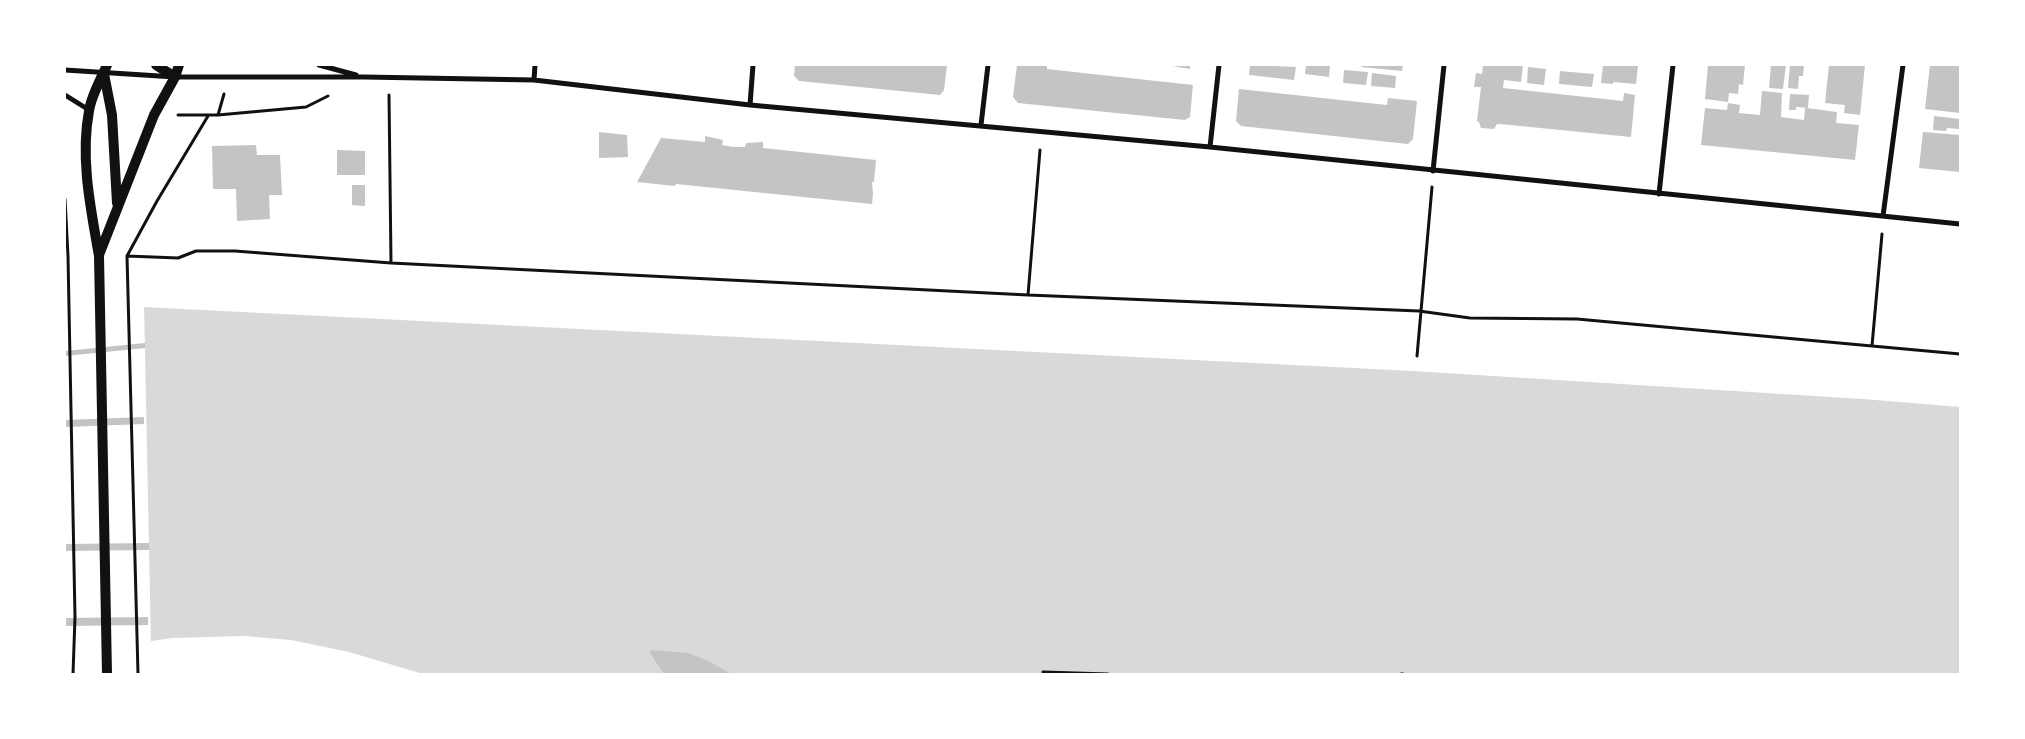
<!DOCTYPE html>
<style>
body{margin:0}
#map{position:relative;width:2025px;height:739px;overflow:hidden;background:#fff;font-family:"DejaVu Sans",sans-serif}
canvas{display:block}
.frame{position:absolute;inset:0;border:66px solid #fff;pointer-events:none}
</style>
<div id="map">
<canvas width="2025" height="739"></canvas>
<div class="frame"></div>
</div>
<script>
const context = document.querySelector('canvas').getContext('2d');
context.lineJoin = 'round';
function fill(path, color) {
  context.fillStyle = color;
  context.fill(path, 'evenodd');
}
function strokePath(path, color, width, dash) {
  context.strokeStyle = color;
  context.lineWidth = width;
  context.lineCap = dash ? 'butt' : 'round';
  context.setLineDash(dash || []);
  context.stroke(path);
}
fill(new Path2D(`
 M 143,307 L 1413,371 L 1863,399 L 1960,407 L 1960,674 L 423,674 L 349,652 L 291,640 L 243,636 L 172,638 L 65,654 Z`), '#d9d9d9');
fill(new Path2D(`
 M 65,301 L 144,305 L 151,645 L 65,656 Z`), '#fff');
fill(new Path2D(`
 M 795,65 L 947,65 L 944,90 L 940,95 L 799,81 L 794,76 Z
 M 1017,65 L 1047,65 L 1047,69 L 1193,85 L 1190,117 L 1185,120 L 1018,103 L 1013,97 Z
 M 1167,65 L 1190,65 L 1190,69 Z
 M 1250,65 L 1296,67 L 1294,80 L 1249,75 Z
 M 1306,65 L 1330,65 L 1329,77 L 1305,74 Z
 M 1362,65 L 1403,65 L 1402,71 L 1361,67 Z
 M 1483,65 L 1523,65 L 1521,82 L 1504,80 L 1503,88 L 1623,101 L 1624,93 L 1635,95 L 1631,137 L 1500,124 L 1497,124 L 1494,129 L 1481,128 L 1479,122 L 1477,121 L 1481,87 L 1474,87 L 1476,73 L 1482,74 Z
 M 1603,65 L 1638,65 L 1636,84 L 1613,82 L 1613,84 L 1601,83 Z
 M 1708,65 L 1745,65 L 1743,85 L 1739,84 L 1738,94 L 1729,93 L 1728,102 L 1705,99 Z
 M 1771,65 L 1786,65 L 1783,89 L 1769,88 Z
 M 1790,65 L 1804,65 L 1803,76 L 1799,76 L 1798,89 L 1788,88 Z
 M 1829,65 L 1865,65 L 1860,115 L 1844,113 L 1845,105 L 1825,103 Z
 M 1930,65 L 1960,65 L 1960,113 L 1925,109 Z
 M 1528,67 L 1546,69 L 1544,85 L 1527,83 Z
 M 1344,70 L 1368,72 L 1366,85 L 1343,83 Z
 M 1560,71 L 1594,74 L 1592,87 L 1559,84 Z
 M 1372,73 L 1396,76 L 1395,88 L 1371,86 Z
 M 1239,89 L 1387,105 L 1388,98 L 1417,101 L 1413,139 L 1408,144 L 1241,126 L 1236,121 Z
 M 1762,91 L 1782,93 L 1781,117 L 1804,120 L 1805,108 L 1815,109 L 1837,112 L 1836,123 L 1859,125 L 1855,160 L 1701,145 L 1705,108 L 1727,110 L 1728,103 L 1740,105 L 1739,113 L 1760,115 Z
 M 1790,94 L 1809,95 L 1808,108 L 1796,107 L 1796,110 L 1789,110 Z
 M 1934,116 L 1960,119 L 1959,129 L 1947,128 L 1946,131 L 1933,130 Z
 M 599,132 L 627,135 L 628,157 L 599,158 Z
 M 1923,132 L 1960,135 L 1960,172 L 1919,168 Z
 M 705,136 L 723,140 L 722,145 L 733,147 L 745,147 L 746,143 L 763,142 L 763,148 L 876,160 L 874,182 L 872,182 L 873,194 L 872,204 L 676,184 L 675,186 L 637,182 L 661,138 L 705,142 Z
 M 256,145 L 257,155 L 280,155 L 282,195 L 269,195 L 270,219 L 237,221 L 236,189 L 213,189 L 212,146 Z
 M 337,150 L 365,151 L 365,175 L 337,175 Z
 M 352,185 L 365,185 L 365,206 L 352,205 Z
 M 145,343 L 145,348 L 65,356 L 65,351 Z
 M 144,417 L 144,424 L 65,427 L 65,420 Z
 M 149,543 L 149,550 L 65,551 L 65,544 Z
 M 148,617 L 148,625 L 65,626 L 65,618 Z
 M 650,650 L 688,653 L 706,660 L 732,674 L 664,674 L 650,653 Z`), '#c4c4c4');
strokePath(new Path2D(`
 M 389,95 L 391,263 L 1028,295 L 1040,150
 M 178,115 L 218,115 L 224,94
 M 218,115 L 306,107 L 328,96
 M 65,199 L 68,256 L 75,617 L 73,674
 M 127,256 L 178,258 L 196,251 L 235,251 L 391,263
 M 1028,295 L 1419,311 L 1470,318 L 1577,319 L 1872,346 L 1882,234
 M 1872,346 L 1960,354
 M 1417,356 L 1432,187
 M 1043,672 L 1108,674
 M 138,674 L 127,256 L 157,201 L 208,116
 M 1401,674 L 1403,674`), '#111', 3);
strokePath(new Path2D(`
 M 319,65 L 356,75
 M 65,70 L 175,77 L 364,77 L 534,80 L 750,105 L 1210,147 L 1960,224
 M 534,80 L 535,65
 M 65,95 L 89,110
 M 750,105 L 753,65
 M 981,125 L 988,65
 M 1210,147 L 1219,65
 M 1433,171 L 1444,65
 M 1659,194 L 1673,65
 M 1883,216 L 1903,65`), '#111', 5);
strokePath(new Path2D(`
 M 107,65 C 101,79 91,96 89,111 C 80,159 91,210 99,256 L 107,674
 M 156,65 L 175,77
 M 104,74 L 112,115 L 117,203
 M 99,255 L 154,115 L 175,77 L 179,65`), '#111', 10);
</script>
